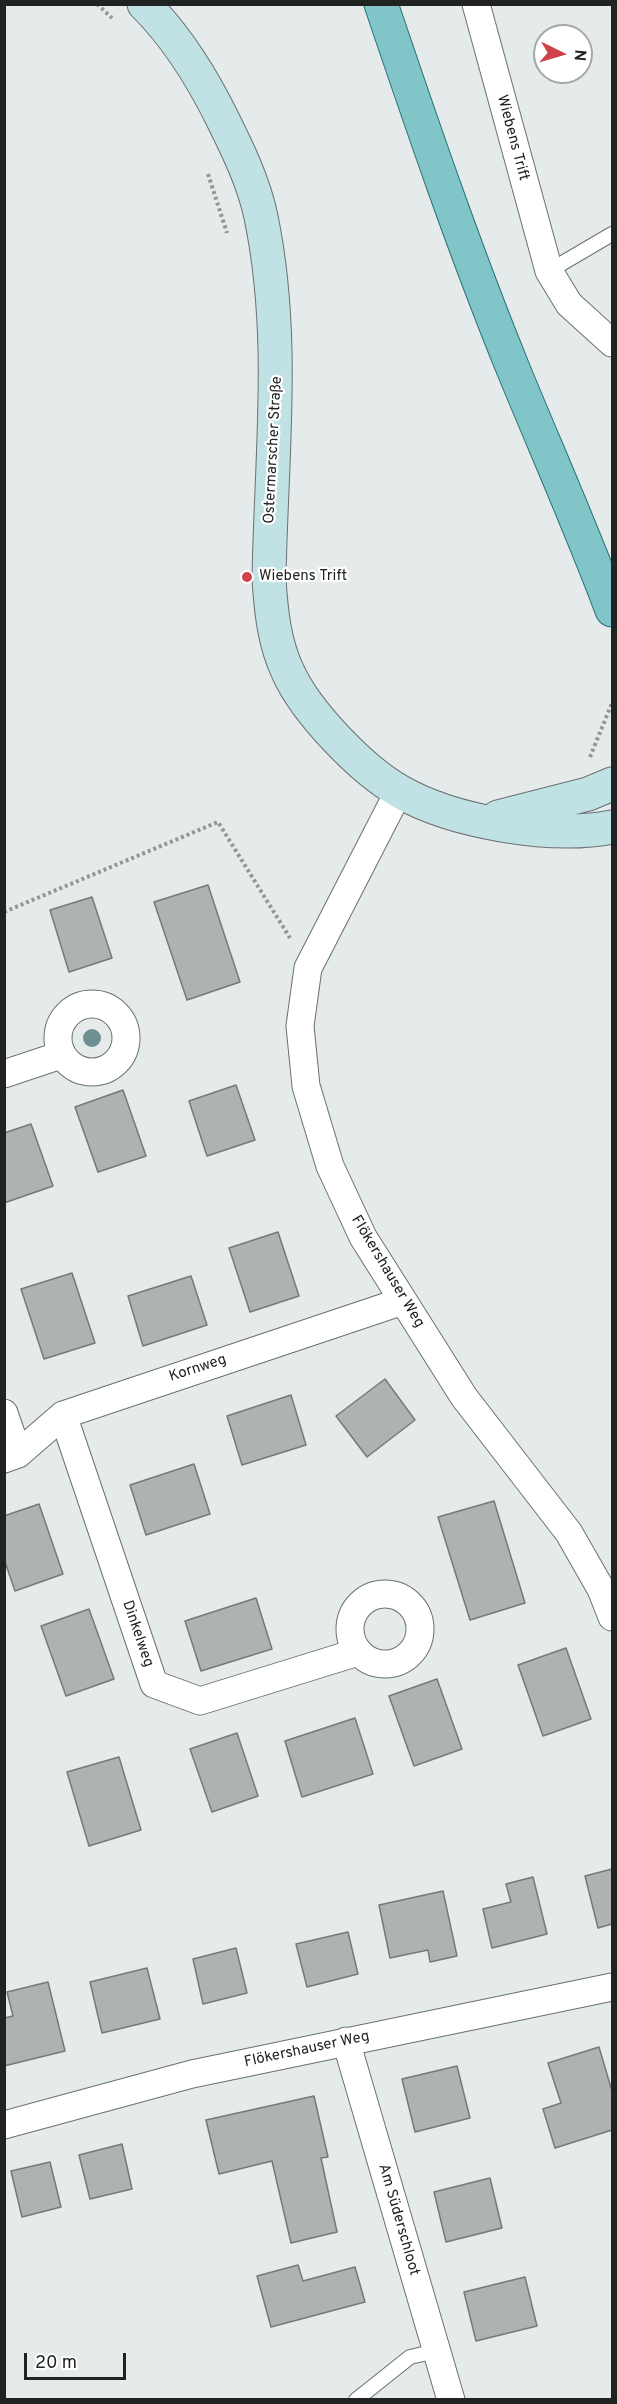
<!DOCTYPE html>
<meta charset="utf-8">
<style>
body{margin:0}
#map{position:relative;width:617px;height:2404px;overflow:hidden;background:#e5eaea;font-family:Overpass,sans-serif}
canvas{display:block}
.frame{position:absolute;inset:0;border:6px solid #212323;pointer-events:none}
.north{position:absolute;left:533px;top:24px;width:60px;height:60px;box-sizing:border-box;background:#fff;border:2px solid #a6a7a7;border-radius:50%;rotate:95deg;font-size:16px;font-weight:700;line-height:24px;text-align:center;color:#212323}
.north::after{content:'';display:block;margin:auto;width:21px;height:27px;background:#d1414c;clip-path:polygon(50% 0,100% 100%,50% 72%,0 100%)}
.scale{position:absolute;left:24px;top:2353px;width:102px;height:27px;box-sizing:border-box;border:3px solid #212323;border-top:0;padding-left:8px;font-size:18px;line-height:21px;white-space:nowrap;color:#212323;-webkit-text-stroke:4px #fff;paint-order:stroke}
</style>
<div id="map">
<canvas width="617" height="2404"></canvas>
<div class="frame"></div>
<div class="north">N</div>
<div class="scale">20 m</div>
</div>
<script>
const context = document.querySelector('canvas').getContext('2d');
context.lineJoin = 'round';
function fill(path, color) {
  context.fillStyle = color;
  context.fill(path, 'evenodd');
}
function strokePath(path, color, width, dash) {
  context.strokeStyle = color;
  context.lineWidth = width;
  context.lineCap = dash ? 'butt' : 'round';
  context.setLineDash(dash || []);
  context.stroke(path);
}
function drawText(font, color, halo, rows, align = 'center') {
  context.font = font + ' Overpass,sans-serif';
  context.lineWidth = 4.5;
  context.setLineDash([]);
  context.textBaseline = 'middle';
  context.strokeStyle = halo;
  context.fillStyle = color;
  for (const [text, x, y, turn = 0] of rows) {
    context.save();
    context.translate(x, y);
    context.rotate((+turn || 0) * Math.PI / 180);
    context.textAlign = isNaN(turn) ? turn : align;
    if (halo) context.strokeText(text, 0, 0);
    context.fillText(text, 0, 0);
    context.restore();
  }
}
const building = new Path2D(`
 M 208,885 L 240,982 L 187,1000 L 154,902 Z
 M 92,897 L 112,958 L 69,972 L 50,910 Z
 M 236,1085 L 255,1140 L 207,1156 L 189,1101 Z
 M 123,1090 L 146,1156 L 98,1172 L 75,1107 Z
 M 31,1124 L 53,1186 L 4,1203 L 4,1133 Z
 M 278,1232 L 299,1296 L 250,1312 L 229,1248 Z
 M 72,1273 L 95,1343 L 44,1359 L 21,1289 Z
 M 191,1276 L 207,1325 L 143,1346 L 128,1296 Z
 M 385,1379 L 415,1420 L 367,1457 L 336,1416 Z
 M 291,1395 L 306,1445 L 242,1465 L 227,1416 Z
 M 194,1464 L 210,1514 L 146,1535 L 130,1485 Z
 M 494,1501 L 525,1603 L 470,1620 L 438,1517 Z
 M 39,1504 L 63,1574 L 15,1591 L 4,1559 L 4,1516 Z
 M 256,1598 L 272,1649 L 201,1671 L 185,1621 Z
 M 89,1609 L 114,1679 L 66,1696 L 41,1626 Z
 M 566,1648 L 591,1719 L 543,1736 L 518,1665 Z
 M 437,1679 L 462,1749 L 414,1766 L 389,1696 Z
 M 355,1718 L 373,1774 L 302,1797 L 285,1741 Z
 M 237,1733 L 258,1796 L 212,1812 L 190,1749 Z
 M 119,1757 L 141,1830 L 89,1846 L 67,1772 Z
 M 612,1869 L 612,1924 L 598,1928 L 585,1876 Z
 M 533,1877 L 547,1934 L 492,1948 L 483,1909 L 511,1902 L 506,1884 Z
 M 443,1891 L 457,1956 L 430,1962 L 428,1950 L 390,1958 L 379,1905 Z
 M 348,1932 L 358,1974 L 307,1987 L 296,1944 Z
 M 236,1948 L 247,1993 L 203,2004 L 193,1959 Z
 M 147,1968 L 160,2019 L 102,2033 L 90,1982 Z
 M 48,1982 L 65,2051 L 4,2066 L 4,2018 L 13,2016 L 7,1992 Z
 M 599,2047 L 612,2091 L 612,2130 L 555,2148 L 543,2109 L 561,2103 L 548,2063 Z
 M 457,2066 L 470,2118 L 415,2132 L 402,2079 Z
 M 314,2096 L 328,2157 L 321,2158 L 337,2232 L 291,2243 L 272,2161 L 219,2174 L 206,2120 Z
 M 122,2144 L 132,2189 L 90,2199 L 79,2155 Z
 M 50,2162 L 61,2207 L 22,2217 L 11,2171 Z
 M 490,2178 L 502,2228 L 446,2242 L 434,2192 Z
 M 298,2265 L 303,2281 L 355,2267 L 365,2302 L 271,2327 L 257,2276 Z
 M 525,2277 L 537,2326 L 476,2341 L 464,2292 Z`);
fill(building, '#aeb2b2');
strokePath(building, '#747979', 1.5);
const lane = new Path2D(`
 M 549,271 L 612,234
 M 356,2400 L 410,2357 L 436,2351`);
const street = new Path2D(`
 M 476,4 L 549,271 L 569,304 L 612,343
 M 399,791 L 308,968 L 300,1026 L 306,1086 L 330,1166 L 363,1237 L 464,1397 L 569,1533 L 601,1589 L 612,1617
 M58 1038a34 34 0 1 1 68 0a34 34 0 1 1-68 0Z
 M 4,1074 L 61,1055
 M 4,1413 L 18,1454
 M 63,1415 L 154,1684 L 200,1701 L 358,1652
 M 4,1459 L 18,1454 L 63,1415 L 403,1301
 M350 1629a35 35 0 1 1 70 0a35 35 0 1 1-70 0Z
 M 346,2041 L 451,2400
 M 4,2125 L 192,2074 L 612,1987`);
const secondary = new Path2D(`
 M 144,4 C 178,38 202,77 223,120 C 238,150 254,183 261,217 C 286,337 271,457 269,579 C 271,610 274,643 288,672 C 306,712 361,769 399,791 C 452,822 552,839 612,827
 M 498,817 L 588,794 L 612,784`);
const primary = new Path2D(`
 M 381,4 C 423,128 465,251 514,371 C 547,451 582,530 612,610`);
strokePath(lane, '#6b7070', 16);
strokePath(street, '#6b7070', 29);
strokePath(secondary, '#6b7070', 35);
strokePath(primary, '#297377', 35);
strokePath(new Path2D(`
 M 97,4 L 112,18
 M 208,174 L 227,233
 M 590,757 L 612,703
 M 4,912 L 218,822 L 290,938`), '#939696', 4, [3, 3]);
strokePath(lane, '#fff', 14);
strokePath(street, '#fff', 27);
strokePath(secondary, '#c0e2e4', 33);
strokePath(primary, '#82c5c8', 33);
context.fillStyle = '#6e9092';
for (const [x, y] of [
 [92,1038]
]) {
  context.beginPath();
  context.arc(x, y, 9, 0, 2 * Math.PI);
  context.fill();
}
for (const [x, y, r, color] of [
 [247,577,6,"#d1414c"]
]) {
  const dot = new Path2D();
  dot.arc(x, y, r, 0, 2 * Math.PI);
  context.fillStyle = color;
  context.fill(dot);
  strokePath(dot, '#fff', 2);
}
drawText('15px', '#212323', '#fff', [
 ["Wiebens Trift",512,138,75],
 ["Ostermarscher Straße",274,450,-87],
 ["Flökershauser Weg",387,1272,59],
 ["Kornweg",198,1369,-18],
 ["Dinkelweg",137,1634,71],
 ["Flökershauser Weg",307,2050,-12],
 ["Am Süderschloot",398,2220,74]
]);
drawText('15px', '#212323', '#fff', [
 ["Wiebens Trift",259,577]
], 'left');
</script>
